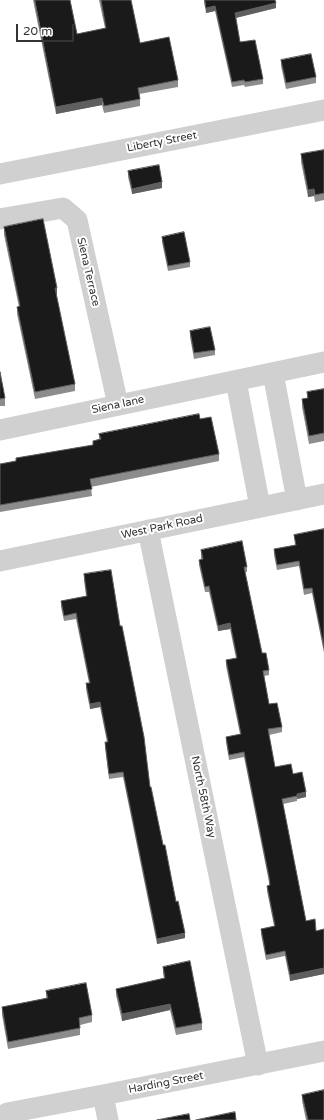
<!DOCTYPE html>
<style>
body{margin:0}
#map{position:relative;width:324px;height:1120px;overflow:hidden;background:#fff;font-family:"Varela Round",sans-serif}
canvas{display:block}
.scale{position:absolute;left:16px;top:24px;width:58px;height:18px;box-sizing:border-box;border:2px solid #333;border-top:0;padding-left:5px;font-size:12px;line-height:14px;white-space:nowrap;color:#333;-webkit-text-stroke:3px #fff;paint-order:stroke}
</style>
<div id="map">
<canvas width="324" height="1120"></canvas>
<div class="scale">20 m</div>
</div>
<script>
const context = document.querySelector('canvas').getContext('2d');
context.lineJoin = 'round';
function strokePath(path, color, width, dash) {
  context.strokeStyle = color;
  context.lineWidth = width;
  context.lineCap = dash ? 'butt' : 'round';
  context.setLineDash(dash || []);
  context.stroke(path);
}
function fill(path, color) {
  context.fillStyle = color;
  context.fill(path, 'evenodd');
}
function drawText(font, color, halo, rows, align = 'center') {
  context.font = font + ' "Varela Round",sans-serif';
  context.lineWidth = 4;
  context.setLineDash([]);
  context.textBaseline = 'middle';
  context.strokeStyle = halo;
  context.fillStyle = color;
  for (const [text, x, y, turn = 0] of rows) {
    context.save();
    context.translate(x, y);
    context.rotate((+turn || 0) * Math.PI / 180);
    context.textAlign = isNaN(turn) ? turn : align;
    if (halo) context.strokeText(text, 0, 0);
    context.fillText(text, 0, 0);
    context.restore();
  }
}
strokePath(new Path2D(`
 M 0,174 L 324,110
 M 0,219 L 63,208 L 77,220 L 118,405
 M 273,373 L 297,500
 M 236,381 L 260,507
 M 0,430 L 324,362
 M 148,530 L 258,1065
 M 0,561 L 324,494
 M 103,1095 L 108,1120
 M 7,1113 L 103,1095 L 324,1051`), '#d0d0d0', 21);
fill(new Path2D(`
 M 33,0 L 70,0 L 77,34 L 105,28 L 99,0 L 131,0 L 140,43 L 178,80 L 178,87 L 139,94 L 140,99 L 140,106 L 104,113 L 102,105 L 56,114 Z
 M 204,0 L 275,0 L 276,8 L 236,18 L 240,42 L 263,79 L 263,84 L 245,87 L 244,85 L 232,87 L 215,11 L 206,13 Z
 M 281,60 L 316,77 L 316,83 L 286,89 L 281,66 Z
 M 324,150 L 324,200 L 315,202 L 314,196 L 308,197 L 301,162 L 301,154 Z
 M 128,171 L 162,188 L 132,194 L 128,177 Z
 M 4,227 L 57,295 L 56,295 L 75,384 L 75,391 L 35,399 L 17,314 L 17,307 L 19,307 L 4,235 Z
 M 162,237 L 190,262 L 190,267 L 168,271 L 162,242 Z
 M 190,331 L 215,350 L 215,355 L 194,359 L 190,337 Z
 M 0,372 L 5,398 L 5,406 L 0,406 Z
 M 324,389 L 324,441 L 309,444 L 302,407 L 302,399 L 307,398 L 307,392 Z
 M 200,419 L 219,454 L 219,461 L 91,487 L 92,496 L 0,512 L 0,464 L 16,461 L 16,458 L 93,445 L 93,441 L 99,439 L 99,434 Z
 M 324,529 L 324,653 L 312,593 L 304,595 L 299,566 L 277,570 L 274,555 L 274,549 L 295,545 L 294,535 Z
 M 201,550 L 247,567 L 247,572 L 245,572 L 262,653 L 269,670 L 269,675 L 264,676 L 269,704 L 282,727 L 282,732 L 269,735 L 275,767 L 293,774 L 306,797 L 297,799 L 297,801 L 283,804 L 306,921 L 316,931 L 324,929 L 324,974 L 290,981 L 285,956 L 266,960 L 261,934 L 261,929 L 274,926 L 267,891 L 267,886 L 269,885 L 269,882 L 244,757 L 229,760 L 226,742 L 226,737 L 240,734 L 226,666 L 226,660 L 236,658 L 230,629 L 218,631 L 209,592 L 205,592 L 199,565 L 199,560 L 201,559 Z
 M 84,574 L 120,626 L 150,787 L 185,938 L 157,944 L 123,777 L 109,779 L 105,747 L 105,742 L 107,742 L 100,707 L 90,709 L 86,689 L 86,683 L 89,683 L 76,619 L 64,621 L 61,607 L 61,601 L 86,596 L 84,580 Z
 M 163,967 L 202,1023 L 202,1030 L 176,1035 L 170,1010 L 122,1021 L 116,995 L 116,989 L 164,978 L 163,974 Z
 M 46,991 L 92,1015 L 92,1022 L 80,1025 L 80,1035 L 8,1049 L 2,1015 L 2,1007 L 46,998 Z
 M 302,1095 L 324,1120 L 306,1120 L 302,1101 Z`), '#8c8c8c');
fill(new Path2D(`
 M 276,3 L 276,8 L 235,18 L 235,13 Z
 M 215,6 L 215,11 L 206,13 L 206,8 Z
 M 102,98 L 102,105 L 56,114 L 56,107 Z
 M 162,182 L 162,188 L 132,194 L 132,189 Z
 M 314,189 L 314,196 L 308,197 L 308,190 Z
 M 55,288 L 57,288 L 57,295 L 55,296 Z
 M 230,623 L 230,629 L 218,631 L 218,626 Z
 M 100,702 L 100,707 L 90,709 L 90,704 Z
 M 306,792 L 306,797 L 297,799 L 297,794 Z
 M 185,933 L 185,938 L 157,944 L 157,939 Z
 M 324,968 L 324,974 L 290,981 L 290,975 Z
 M 170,1004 L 170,1010 L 122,1021 L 122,1014 Z`), '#5f5f5f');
const building = new Path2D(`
 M 35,0 L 70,0 L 77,34 L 106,28 L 101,0 L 131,0 L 140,43 L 169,37 L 178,80 L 138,88 L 140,99 L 104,106 L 102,98 L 56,107 Z
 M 205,0 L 275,0 L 276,3 L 235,13 L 240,42 L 255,40 L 263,79 L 245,82 L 244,80 L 232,82 L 215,6 L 206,8 Z
 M 311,54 L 316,77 L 286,83 L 281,60 Z
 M 324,150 L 324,193 L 315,195 L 314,189 L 308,190 L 301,154 Z
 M 159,165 L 162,182 L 132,189 L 128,171 Z
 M 43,219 L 57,288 L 55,288 L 75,384 L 35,392 L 17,307 L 20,306 L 4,227 Z
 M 184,232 L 190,262 L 168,266 L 162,237 Z
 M 210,327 L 215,350 L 194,353 L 190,331 Z
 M 0,372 L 5,398 L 0,399 Z
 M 324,389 L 324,433 L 309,436 L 302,399 L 308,398 L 307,392 Z
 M 199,414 L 200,419 L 211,417 L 219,454 L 90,479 L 92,489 L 0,505 L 0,464 L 16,461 L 16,458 L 93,445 L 93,441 L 101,439 L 99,434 Z
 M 324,529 L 324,648 L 312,588 L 304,589 L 299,561 L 277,565 L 274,549 L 296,545 L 294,535 Z
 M 242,541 L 247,567 L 244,567 L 262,653 L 266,653 L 269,670 L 263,671 L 269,704 L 277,703 L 282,727 L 268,729 L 275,767 L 291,764 L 293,774 L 302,772 L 306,792 L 297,794 L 297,796 L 282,799 L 306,921 L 315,919 L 316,931 L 324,929 L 324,968 L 290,975 L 285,951 L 266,955 L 261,929 L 275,926 L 267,886 L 270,885 L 269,877 L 244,752 L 229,755 L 226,737 L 241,734 L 226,660 L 237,658 L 230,623 L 218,626 L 209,586 L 205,587 L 199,560 L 203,559 L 201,550 Z
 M 111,570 L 120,626 L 122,626 L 144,737 L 150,787 L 151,787 L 163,845 L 165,845 L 176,902 L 178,901 L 185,933 L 157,939 L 123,772 L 109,774 L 105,742 L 108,742 L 100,702 L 90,704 L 86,683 L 90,683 L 76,613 L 64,616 L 61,601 L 87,596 L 84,574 Z
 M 190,961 L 202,1023 L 176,1028 L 170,1004 L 122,1014 L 116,989 L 165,978 L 163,967 Z
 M 86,983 L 92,1015 L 79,1018 L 80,1028 L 8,1042 L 2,1007 L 48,998 L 46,991 Z
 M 324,1090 L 324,1120 L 308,1120 L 302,1095 Z
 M 235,1112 L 236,1120 L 196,1120 Z
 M 189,1114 L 190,1120 L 157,1120 Z`);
fill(building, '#1a1a1a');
strokePath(building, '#5f5f5f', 1);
drawText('11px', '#333', '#fff', [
 ["Liberty Street",162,142,-11],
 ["Siena Terrace",88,272,77],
 ["Siena lane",118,405,-12],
 ["West Park Road",162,527,-12],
 ["North 58th Way",203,797,78],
 ["Harding Street",166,1083,-11]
]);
</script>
